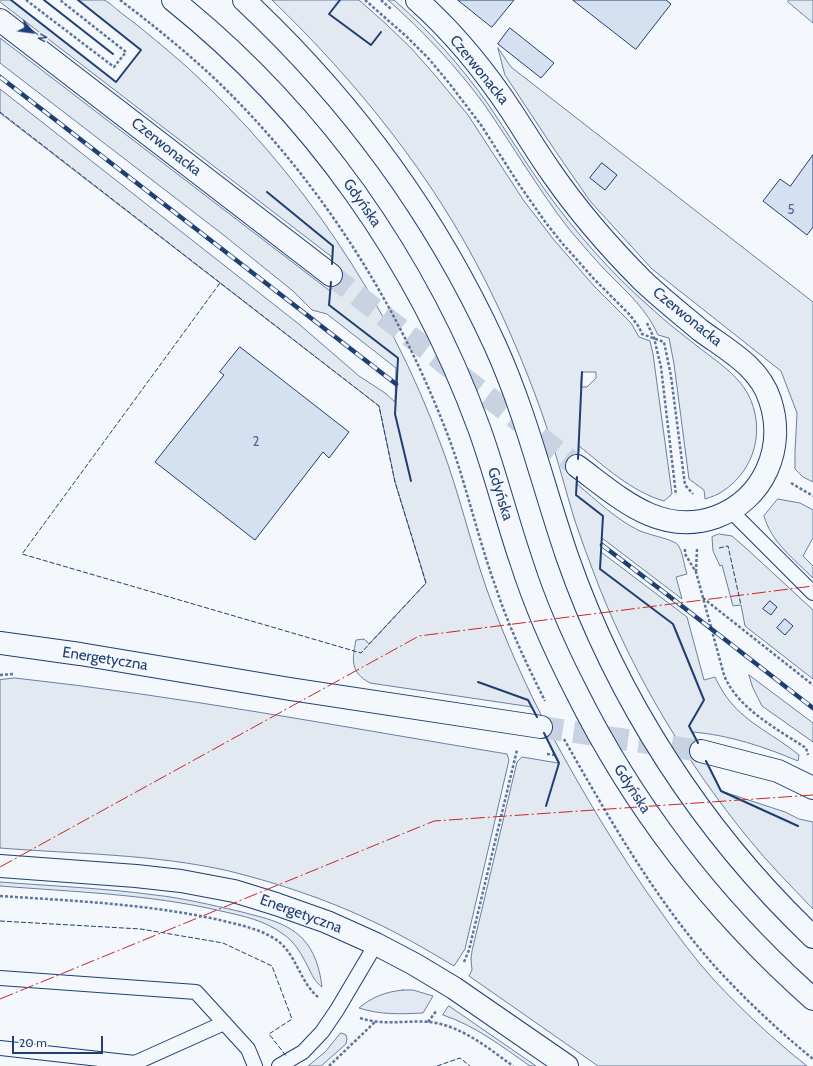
<!DOCTYPE html>
<meta charset="utf-8">
<style>
body{margin:0}
#map{position:relative;width:813px;height:1066px;overflow:hidden;background:#f4f7fb;font-family:Cabin,sans-serif}
canvas{display:block}
.north{position:absolute;left:12px;top:12px;width:40px;height:40px;-webkit-text-stroke:3px #f4f7fb;paint-order:stroke;rotate:119deg;font-size:11px;font-weight:700;line-height:16px;text-align:center;color:#1d3f73}
.north::after{content:'';display:block;margin:auto;width:14px;height:18px;background:#1d3f73;clip-path:polygon(50% 0,100% 100%,50% 72%,0 100%)}
.scale{position:absolute;left:12px;top:1036px;width:91px;height:18px;box-sizing:border-box;border:2px solid #1d3f73;border-top:0;padding-left:5px;font-size:12px;line-height:14px;white-space:nowrap;color:#1d3f73;-webkit-text-stroke:3px #f4f7fb;paint-order:stroke}
</style>
<div id="map">
<canvas width="813" height="1066"></canvas>
<div class="north">N</div>
<div class="scale">20 m</div>
</div>
<script>
const context = document.querySelector('canvas').getContext('2d');
context.lineJoin = 'round';
function fill(path, color) {
  context.fillStyle = color;
  context.fill(path, 'evenodd');
}
function strokePath(path, color, width, dash) {
  context.strokeStyle = color;
  context.lineWidth = width;
  context.lineCap = dash ? 'butt' : 'round';
  context.setLineDash(dash || []);
  context.stroke(path);
}
function drawText(font, color, halo, rows, align = 'center') {
  context.font = font + ' Cabin,sans-serif';
  context.lineWidth = 3;
  context.setLineDash([]);
  context.textBaseline = 'middle';
  context.strokeStyle = halo;
  context.fillStyle = color;
  for (const [text, x, y, turn = 0] of rows) {
    context.save();
    context.translate(x, y);
    context.rotate((+turn || 0) * Math.PI / 180);
    context.textAlign = isNaN(turn) ? turn : align;
    if (halo) context.strokeText(text, 0, 0);
    context.fillText(text, 0, 0);
    context.restore();
  }
}
const green = new Path2D(`
 M 0,0 L 11,0 L 116,82 L 141,50 L 78,0 C 84,0 99,0 104,0 C 109,2 116,9 120,12 C 143,29 165,48 187,67 C 300,171 388,300 441,445 C 459,492 470,542 487,590 C 505,639 525,685 549,730 C 583,793 619,854 661,912 C 677,935 695,959 714,980 C 743,1011 774,1040 807,1066 L 598,1066 L 469,976 L 472,970 L 471,959 L 472,951 L 517,762 L 522,757 L 558,763 L 532,707 L 370,683 C 350,672 352,660 356,640 L 364,639 L 369,644 L 426,583 L 395,482 L 379,406 L 0,113 L 0,89 L 300,325 L 359,376 L 385,393 L 395,402 L 396,368 L 327,314 L 312,310 L 293,291 L 221,233 L 0,63 L 0,38 L 330,291 L 332,257 L 0,2 Z
 M 272,0 L 359,0 L 386,24 L 411,48 L 434,74 L 468,115 L 524,201 L 554,240 L 594,286 L 631,323 L 639,337 L 650,341 L 653,354 L 672,494 L 664,501 C 632,492 604,466 579,446 L 577,484 C 596,500 616,519 638,530 C 648,535 673,539 678,545 C 683,552 684,566 687,574 L 676,577 L 682,599 L 602,538 L 601,552 L 687,617 L 704,680 L 715,677 C 730,709 748,720 777,739 C 784,744 792,749 799,755 L 798,761 C 765,747 729,735 693,732 L 721,791 L 785,812 L 799,819 L 813,822 L 813,909 C 791,886 768,863 748,838 C 687,763 636,679 600,589 C 591,566 582,542 574,518 C 565,489 558,459 548,431 C 531,380 510,330 486,282 C 433,176 357,82 272,0 ZM 582,372 L 596,372 L 596,378 L 587,387 L 581,387 Z
 M 388,0 L 394,0 C 429,30 461,66 488,104 C 507,132 525,162 545,190 C 576,233 611,273 651,308 C 666,322 682,334 697,346 C 715,360 737,374 748,394 C 766,429 755,470 723,491 C 718,495 711,497 705,499 L 704,490 L 689,479 L 674,364 L 669,338 L 658,335 C 647,310 628,293 609,274 C 595,260 582,244 569,229 C 538,189 513,146 484,104 C 456,66 423,31 388,0 Z
 M 789,0 L 813,0 L 813,23 L 788,2 Z
 M 498,48 L 511,67 L 813,302 L 813,482 L 803,477 L 795,469 L 795,452 L 797,413 L 781,371 L 652,269 L 590,201 L 554,149 L 505,75 Z
 M 778,499 L 800,503 L 813,510 L 813,538 L 803,556 L 813,566 L 813,578 C 794,559 771,542 764,516 Z
 M 719,534 L 732,536 L 747,549 L 813,610 L 813,679 L 745,626 L 741,605 L 733,606 L 722,565 L 720,566 L 713,551 L 712,537 Z
 M 749,675 L 813,723 L 813,742 L 762,706 L 753,688 Z
 M 15,678 C 180,696 343,727 507,754 L 509,760 L 465,949 L 454,966 C 427,950 400,934 372,921 C 326,899 277,883 229,871 C 154,854 76,854 0,848 L 0,680 Z
 M 0,882 C 51,886 103,888 155,895 C 183,898 211,905 238,911 C 260,917 285,921 302,938 C 315,951 320,970 322,987 C 315,982 312,975 308,967 C 302,955 295,942 283,934 C 264,920 243,916 221,911 C 149,894 74,892 0,886 Z
 M 403,990 L 413,990 L 433,996 L 423,1013 C 401,1014 380,1015 359,1008 C 372,997 385,992 403,990 Z
 M 449,1006 L 536,1066 L 530,1066 C 501,1046 476,1026 443,1015 Z
 M 341,1033 L 346,1035 L 347,1039 L 346,1044 L 321,1066 L 308,1066 L 325,1052 Z`);
fill(green, '#e3e9f0');
strokePath(green, '#687fa3', 1);
const building = new Path2D(`
 M 458,0 L 514,0 L 492,27 Z
 M 573,0 L 666,0 L 671,4 L 636,49 Z
 M 510,28 L 554,63 L 541,78 L 498,44 Z
 M 813,155 L 813,227 L 807,235 L 763,201 L 780,179 L 790,186 Z
 M 602,163 L 617,175 L 605,190 L 590,178 Z
 M 240,347 L 349,432 L 329,458 L 323,452 L 255,540 L 155,462 L 224,375 L 220,372 Z
 M 770,601 L 777,607 L 771,615 L 763,609 Z
 M 785,619 L 793,626 L 785,635 L 777,628 Z`);
fill(building, '#d5e0f0');
strokePath(building, '#1d3f73', 1);
strokePath(new Path2D(`
 M 331,275 L 577,466
 M 541,727 L 701,751`), '#c9d2e0', 22, [22, 11]);
const lane = new Path2D(`
 M 730,510 L 813,593
 M 0,978 L 196,992 L 248,1049 L 255,1066
 M 0,1048 L 135,1063 L 224,1023
 M 279,1066 L 303,1052 L 322,1032 L 337,1010 L 376,944`);
const street = new Path2D(`
 M 417,0 C 453,32 485,71 512,112 C 525,132 537,152 551,172 C 578,211 609,247 643,281 C 661,298 681,314 700,330 C 727,350 759,366 770,400 C 786,448 764,499 716,517 C 660,537 619,497 577,466
 M 0,20 L 331,275
 M 0,643 L 80,654 L 290,689 L 541,727
 M 701,751 L 778,771 L 813,788
 M 0,866 L 136,876 L 181,881 L 234,891 L 276,904 L 327,922 L 376,944 L 414,964 L 454,988 L 567,1066`);
const secondary = new Path2D(`
 M 173,0 C 312,111 418,261 479,428 C 495,472 506,517 521,561 C 535,605 554,648 575,689 C 634,808 714,911 813,999
 M 244,0 C 350,99 434,212 495,345 C 526,413 543,486 567,556 C 617,700 703,832 813,937`);
strokePath(lane, '#1d3f73', 16);
strokePath(street, '#1d3f73', 24);
strokePath(secondary, '#1d3f73', 24);
strokePath(new Path2D(`
 M 26,0 L 114,67 L 126,52 L 60,0
 M 120,0 C 153,25 184,50 214,78 C 319,178 399,305 450,441 C 467,488 478,538 495,585 C 508,625 526,663 545,701
 M 365,0 L 407,37 L 429,59 L 449,83 L 481,125 L 518,183 L 546,223 L 562,243 L 594,279 L 630,315 L 639,327 L 642,334 L 664,342 L 671,376 L 685,485 L 693,494
 M 381,0 L 391,9
 M 647,323 L 654,338 L 661,367 L 676,495
 M 791,483 L 813,496
 M 685,549 L 685,554 L 696,572 L 724,675 C 737,708 777,729 806,748 L 808,755
 M 696,572 L 697,549
 M 703,598 L 813,685
 M 0,675 L 13,674
 M 564,739 C 610,820 657,903 720,972 C 749,1003 780,1032 813,1059
 M 547,754 L 555,755
 M 0,896 C 75,901 151,904 224,921 C 243,926 261,929 278,941 C 297,956 300,982 318,997
 M 464,962 L 469,950 L 517,750
 M 360,1018 C 384,1026 406,1020 430,1022 C 462,1026 488,1048 513,1066
 M 428,1022 L 437,1010
 M 329,1066 L 375,1022`), '#5e769c', 2.5, [3, 2]);
strokePath(lane, '#f4f7fb', 14);
strokePath(street, '#f4f7fb', 22);
strokePath(secondary, '#f4f7fb', 22);
const rail = new Path2D(`
 M 0,77 L 396,384
 M 602,545 L 669,596 L 813,708`);
strokePath(rail, '#1d3f73', 4.5);
strokePath(rail, '#f4f7fb', 3, [9]);
strokePath(new Path2D(`
 M 0,112 L 379,406 L 395,482 L 426,583 L 361,653 L 22,554 L 220,283
 M 719,548 L 728,546 L 741,605
 M 0,921 L 141,929 L 223,943 L 272,966 L 292,1019 L 269,1034 L 287,1057
 M 437,1066 L 460,1058 L 470,1066`), '#1d3f73', 1, [5, 2]);
strokePath(new Path2D(`
 M 11,0 L 116,82 L 141,50 L 78,0
 M 44,0 L 113,54
 M 340,0 L 329,14 L 371,45 L 381,32
 M 267,192 L 333,246 L 332,264
 M 331,282 L 329,305 L 398,358 L 395,414 L 411,481
 M 578,459 L 582,372
 M 577,477 L 576,495 L 603,516 L 600,569 L 673,624 L 704,700 L 689,726 L 698,743
 M 478,682 L 528,700 L 537,717
 M 544,733 L 559,763 L 546,806
 M 706,761 L 721,791 L 798,826`), '#1d3f73', 2);
strokePath(new Path2D(`
 M 0,867 L 419,636 L 813,586
 M 0,999 L 434,821 L 813,795`), '#c62828', 1, [14, 3, 2, 3]);
drawText('13px', '#4b6792', null, [
 ["5",791,210],
 ["2",256,442]
]);
drawText('15px', '#1d3f73', '#f4f7fb', [
 ["Czerwonacka",479,70,51],
 ["Czerwonacka",166,147,38],
 ["Gdyńska",362,203,55],
 ["Czerwonacka",687,317,39],
 ["Gdyńska",500,494,73],
 ["Energetyczna",105,659,9],
 ["Gdyńska",632,789,57],
 ["Energetyczna",301,914,20]
]);
</script>
